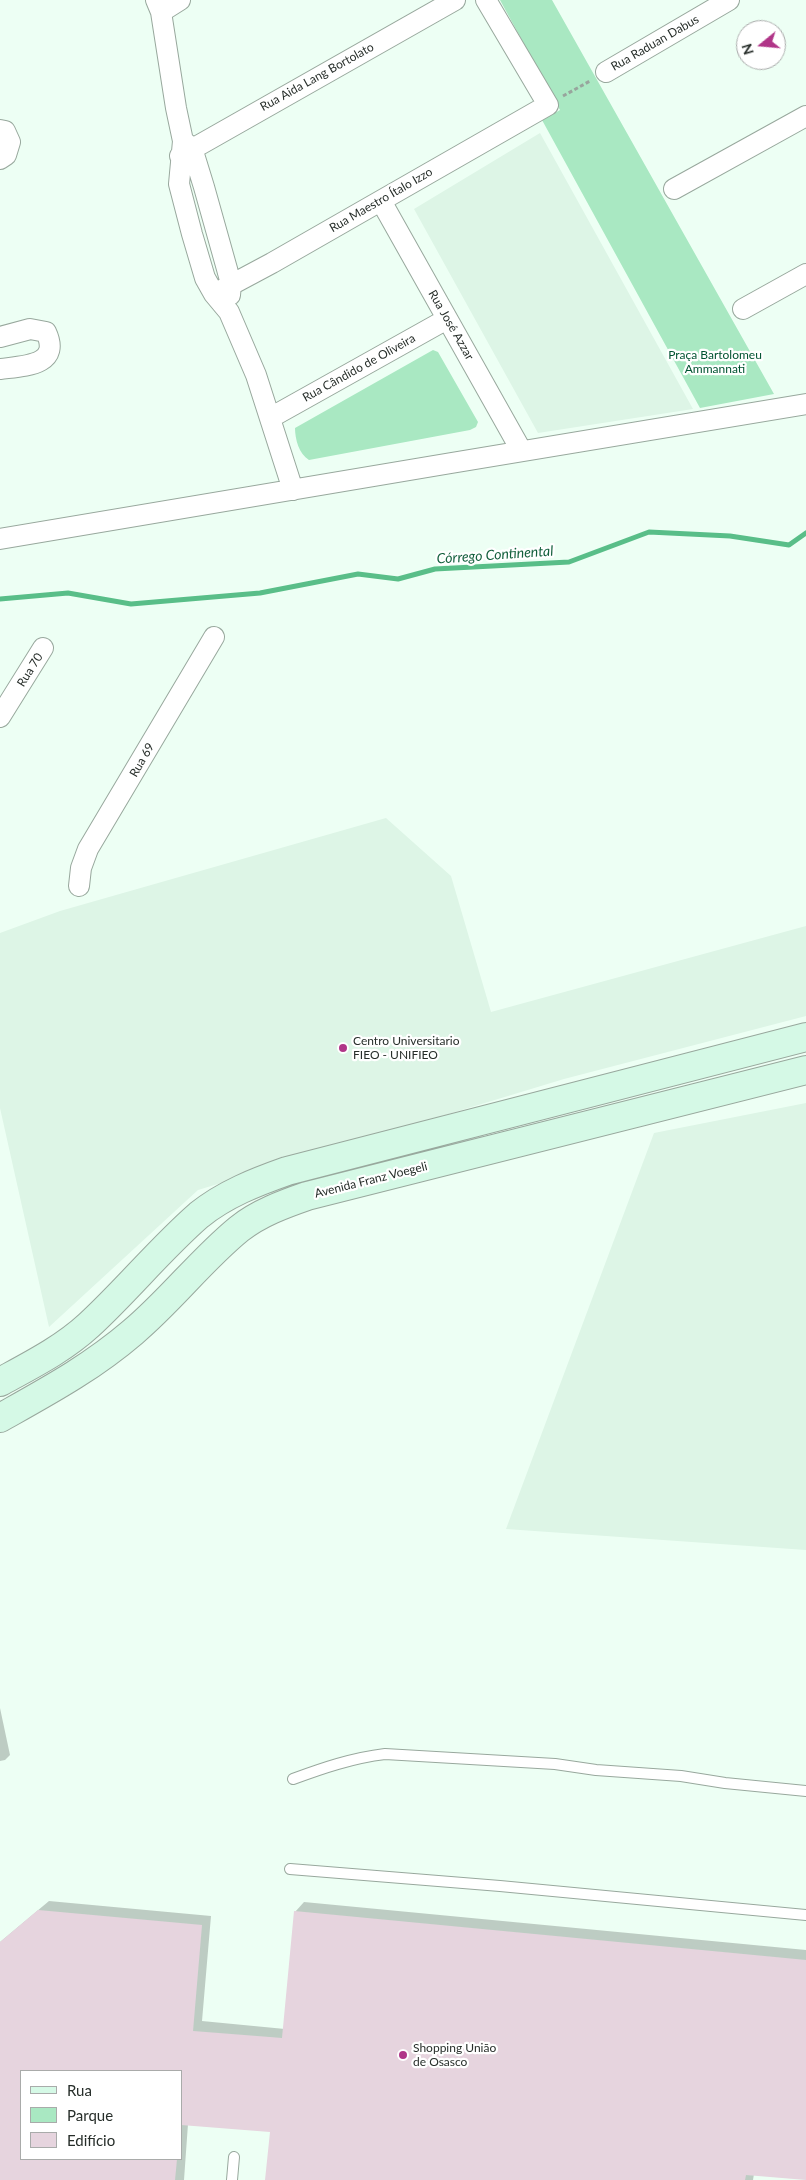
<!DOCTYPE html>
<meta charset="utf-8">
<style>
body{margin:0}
#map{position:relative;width:806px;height:2180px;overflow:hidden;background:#edfff4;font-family:Lato,sans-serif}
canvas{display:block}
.legend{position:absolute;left:20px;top:2070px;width:162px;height:90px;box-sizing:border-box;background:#fff;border:1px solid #a9abaa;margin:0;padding:6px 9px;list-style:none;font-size:15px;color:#272e2a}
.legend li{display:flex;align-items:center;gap:10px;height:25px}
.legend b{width:25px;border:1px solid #a9abaa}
.north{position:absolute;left:736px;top:20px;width:50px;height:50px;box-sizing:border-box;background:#fff;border:1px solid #a9abaa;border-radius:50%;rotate:253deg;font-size:14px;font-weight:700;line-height:20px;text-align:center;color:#272e2a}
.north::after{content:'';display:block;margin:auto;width:18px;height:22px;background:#b03588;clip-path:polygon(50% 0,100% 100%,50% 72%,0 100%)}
</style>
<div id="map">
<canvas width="806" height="2180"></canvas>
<ul class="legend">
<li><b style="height:6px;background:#d5f9e6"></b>Rua</li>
<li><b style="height:14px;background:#a9e8c2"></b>Parque</li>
<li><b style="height:14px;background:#e6d4de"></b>Edifício</li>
</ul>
<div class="north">N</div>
</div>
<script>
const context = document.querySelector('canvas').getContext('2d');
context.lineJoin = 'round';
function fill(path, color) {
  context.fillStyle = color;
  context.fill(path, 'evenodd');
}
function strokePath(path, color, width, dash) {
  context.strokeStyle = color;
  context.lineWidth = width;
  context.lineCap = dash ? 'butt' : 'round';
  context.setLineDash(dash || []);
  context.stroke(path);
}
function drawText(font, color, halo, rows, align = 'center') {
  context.font = font + ' Lato,sans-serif';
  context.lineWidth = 4.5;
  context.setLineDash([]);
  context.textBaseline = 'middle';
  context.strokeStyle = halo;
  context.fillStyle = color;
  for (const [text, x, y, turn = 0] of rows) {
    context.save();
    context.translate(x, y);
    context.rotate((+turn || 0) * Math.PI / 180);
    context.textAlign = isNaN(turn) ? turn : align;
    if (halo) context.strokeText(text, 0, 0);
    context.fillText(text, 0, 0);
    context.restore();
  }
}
fill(new Path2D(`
 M 540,133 L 693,409 L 538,433 L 414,209 Z
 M 386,818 L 451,876 L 491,1012 L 806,926 L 806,1016 L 564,1079 L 198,1190 L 49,1327 L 0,1108 L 0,933 L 60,911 Z
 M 806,1103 L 806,1550 L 506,1529 L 654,1133 Z`), '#ddf5e6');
fill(new Path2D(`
 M 500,0 L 552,0 L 774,394 L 700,408 L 542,120 L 560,110 Z
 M 433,350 L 438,352 L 478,422 L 476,427 L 470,430 L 309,460 C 299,454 295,439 295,428 Z`), '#a9e8c2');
fill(new Path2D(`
 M 0,1708 L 10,1755 L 5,1760 L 0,1761 Z
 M 49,1901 L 211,1916 L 202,2021 L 285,2029 L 295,1912 L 304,1902 L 806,1950 L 806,2179 L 754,2174 L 753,2180 L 267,2180 L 272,2131 L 188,2124 L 184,2180 L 0,2180 L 0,1942 ZM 21,2071 L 181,2071 L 181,2159 L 21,2159 Z`), '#0003');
strokePath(new Path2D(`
 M 0,599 L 68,593 L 131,604 L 260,593 L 358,574 L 398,579 L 435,569 L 569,562 L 649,532 L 730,536 L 789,545 L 806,533`), '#59be88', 5);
fill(new Path2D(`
 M 38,1910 L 202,1925 L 193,2031 L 282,2038 L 294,1911 L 806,1960 L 806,2180 L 746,2175 L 745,2180 L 265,2180 L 270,2132 L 181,2125 L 181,2071 L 21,2071 L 21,2159 L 177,2159 L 175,2180 L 0,2180 L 0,1942 Z`), '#e6d4de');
const lane = new Path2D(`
 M 293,1779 C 323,1768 352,1758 385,1754 L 555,1764 L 596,1770 L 681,1776 L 725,1783 L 806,1791
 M 290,1869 L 500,1886 L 806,1915
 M 232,2180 L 234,2157`);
const street = new Path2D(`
 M 156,0 L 161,12 L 176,108 L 183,141 L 179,184 L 192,234 L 205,278 L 214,294 L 229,312 L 256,375 L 293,490
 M 161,12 L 180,0
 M 606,72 L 729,0
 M 0,130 L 5,131 L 10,142 L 6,155 L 0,159
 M 183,141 L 192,148 L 204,187 L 227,269 L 231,284 L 230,295
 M 180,156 L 455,0
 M 674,189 L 806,116
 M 381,201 L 521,450
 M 214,294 L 272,263 L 548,105 L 486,0
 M 743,309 L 806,274
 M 0,337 L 30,329 L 46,332 C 62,366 23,366 0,369
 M 270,418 L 447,319
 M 0,539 C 269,494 537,448 806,404
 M 0,717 L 43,648
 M 79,886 L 81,868 L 88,849 L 214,637`);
const secondary = new Path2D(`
 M 0,1382 C 31,1365 63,1349 89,1325 C 127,1290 160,1249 199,1215 C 225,1194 256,1182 287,1171 L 806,1037
 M 0,1418 C 48,1391 91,1368 133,1332 C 171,1300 201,1260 239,1229 C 259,1213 284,1204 307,1196 L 806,1070`);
strokePath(lane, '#98a89d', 12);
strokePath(street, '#98a89d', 22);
strokePath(secondary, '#98a89d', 30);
strokePath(new Path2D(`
 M 563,96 L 590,81`), '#98a59d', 3, [4, 2.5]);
strokePath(lane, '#fff', 10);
strokePath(street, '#fff', 20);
strokePath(secondary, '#d5f9e6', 28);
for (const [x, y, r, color] of [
 [343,1048,5,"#b03588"],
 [403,2055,5,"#b03588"]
]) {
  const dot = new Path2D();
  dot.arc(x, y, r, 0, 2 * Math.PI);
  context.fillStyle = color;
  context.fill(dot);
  strokePath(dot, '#fff', 2);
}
drawText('12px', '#272e2a', '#fff', [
 ["Rua Raduan Dabus",655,43,-30],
 ["Rua Aida Lang Bortolato",317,77,-29],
 ["Rua Maestro Ítalo Izzo",381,200,-30],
 ["Rua José Azzar",451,325,60],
 ["Rua Cândido de Oliveira",359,368,-29],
 ["Rua 70",30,670,-58],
 ["Rua 69",142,760,-60],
 ["Avenida Franz Voegeli",371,1180,-14]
]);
drawText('12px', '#005331', '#fff', [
 ["Praça Bartolomeu",715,355],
 ["Ammannati",715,369]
]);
drawText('12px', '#272e2a', '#fff', [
 ["Centro Universitario",353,1041],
 ["FIEO - UNIFIEO",353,1055],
 ["Shopping União",413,2048],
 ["de Osasco",413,2062]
], 'left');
drawText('italic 14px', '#125f3c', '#fff', [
 ["Córrego Continental",495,555,-4]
]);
</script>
